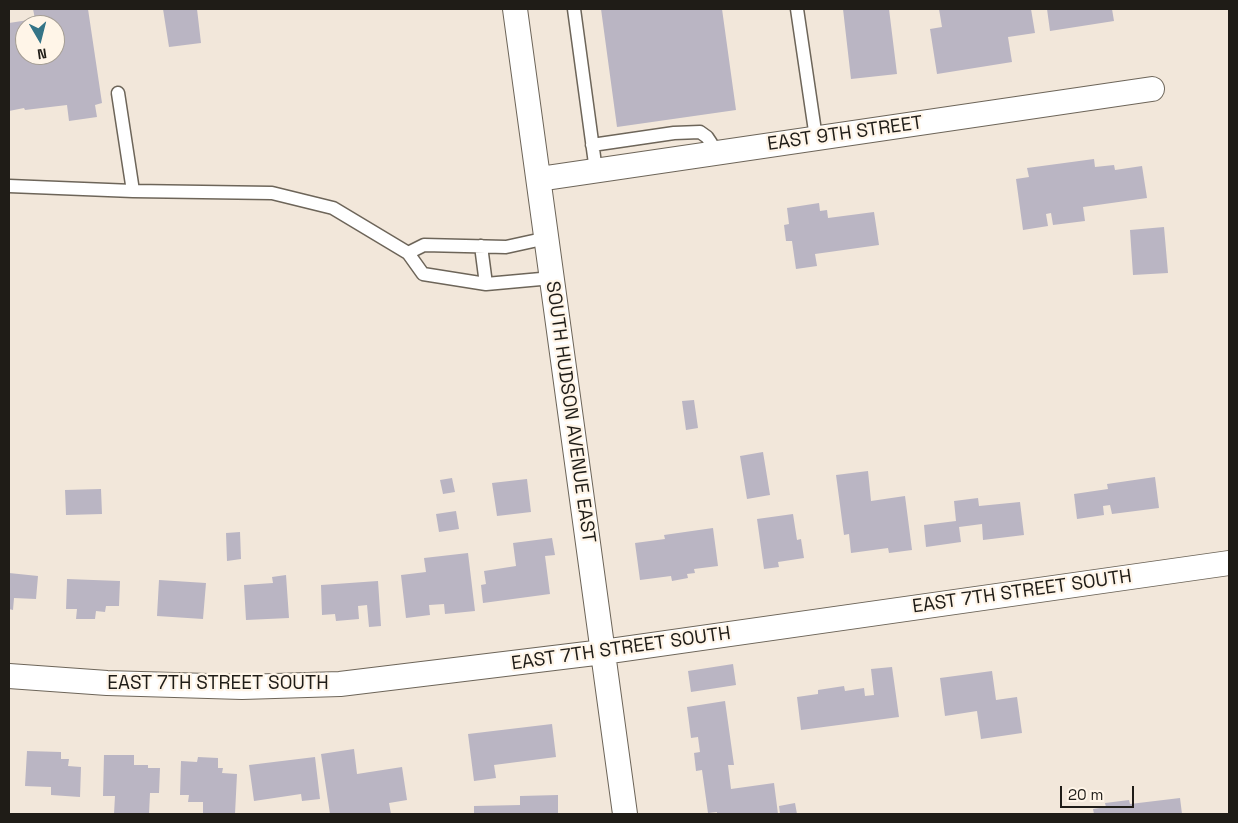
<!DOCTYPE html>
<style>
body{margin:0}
#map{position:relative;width:1238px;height:823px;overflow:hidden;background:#f2e7da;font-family:"Space Grotesk",sans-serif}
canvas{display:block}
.frame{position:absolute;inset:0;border:10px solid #1f1c17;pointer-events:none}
.north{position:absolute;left:15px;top:15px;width:50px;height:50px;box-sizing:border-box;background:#fff5e8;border:1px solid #a59e94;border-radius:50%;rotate:172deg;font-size:14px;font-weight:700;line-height:20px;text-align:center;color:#1f1c17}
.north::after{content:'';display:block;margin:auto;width:18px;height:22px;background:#347487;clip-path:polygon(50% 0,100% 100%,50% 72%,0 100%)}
.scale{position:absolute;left:1060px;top:786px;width:74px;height:22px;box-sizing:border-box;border:2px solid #1f1c17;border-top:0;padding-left:6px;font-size:15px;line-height:18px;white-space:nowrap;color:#1f1c17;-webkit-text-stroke:4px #fff5e8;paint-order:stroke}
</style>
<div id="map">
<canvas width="1238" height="823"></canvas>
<div class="frame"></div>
<div class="north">N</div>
<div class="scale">20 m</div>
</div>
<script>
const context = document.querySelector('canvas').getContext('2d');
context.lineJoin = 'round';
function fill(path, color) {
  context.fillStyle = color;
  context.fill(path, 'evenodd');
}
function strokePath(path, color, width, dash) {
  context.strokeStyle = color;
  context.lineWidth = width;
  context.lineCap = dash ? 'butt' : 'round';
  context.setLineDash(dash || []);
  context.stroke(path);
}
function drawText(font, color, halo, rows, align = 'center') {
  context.font = font + ' "Space Grotesk",sans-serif';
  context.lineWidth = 4.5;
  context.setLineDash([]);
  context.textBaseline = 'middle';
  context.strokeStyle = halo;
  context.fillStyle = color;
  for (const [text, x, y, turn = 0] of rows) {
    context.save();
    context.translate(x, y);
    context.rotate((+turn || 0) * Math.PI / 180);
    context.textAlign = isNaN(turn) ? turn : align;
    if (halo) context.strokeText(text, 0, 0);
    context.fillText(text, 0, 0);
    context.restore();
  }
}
fill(new Path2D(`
 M 33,9 L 88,9 L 102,103 L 95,105 L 97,117 L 69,121 L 67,105 L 25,110 L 24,108 L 9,111 L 9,23 L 35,19 ZM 25,25 L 55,25 L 55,55 L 25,55 Z
 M 163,9 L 197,9 L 201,43 L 169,47 Z
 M 601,9 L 722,9 L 736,110 L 617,127 Z
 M 843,9 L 889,9 L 897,74 L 851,79 Z
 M 939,9 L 1031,9 L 1035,33 L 1008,37 L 1012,62 L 937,74 L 930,29 L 942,27 Z
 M 1047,9 L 1112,9 L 1114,21 L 1050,31 Z
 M 1094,159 L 1095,167 L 1114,165 L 1115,170 L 1142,166 L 1147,198 L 1083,207 L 1085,221 L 1053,225 L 1051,213 L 1046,214 L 1048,226 L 1023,230 L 1016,179 L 1029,177 L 1027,168 Z
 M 819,203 L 820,211 L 827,210 L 828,218 L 874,212 L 879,245 L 815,254 L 817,266 L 796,269 L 792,241 L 786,241 L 784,225 L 789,224 L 787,208 Z
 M 1164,227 L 1168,273 L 1133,275 L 1130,230 Z
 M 694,400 L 698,428 L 686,430 L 682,401 Z
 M 763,452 L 770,495 L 747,499 L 740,456 Z
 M 868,471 L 871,501 L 905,496 L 912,550 L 889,553 L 888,548 L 851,553 L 849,534 L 844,535 L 836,475 Z
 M 1155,477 L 1159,508 L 1112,514 L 1110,505 L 1103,506 L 1104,515 L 1077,519 L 1074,494 L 1108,489 L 1107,484 Z
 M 452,478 L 455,492 L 443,494 L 440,480 Z
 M 527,479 L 531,512 L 497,516 L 492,483 Z
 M 101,489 L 102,514 L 66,515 L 65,490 Z
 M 978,498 L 979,506 L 1020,502 L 1024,535 L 983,540 L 982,524 L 959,527 L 961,542 L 926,547 L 924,525 L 956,521 L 954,501 Z
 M 456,511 L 459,529 L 439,532 L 436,514 Z
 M 793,514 L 797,540 L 801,539 L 804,558 L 778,562 L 779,567 L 764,569 L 757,519 Z
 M 713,528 L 718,566 L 694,569 L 695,573 L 687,574 L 688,578 L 672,581 L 671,576 L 640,580 L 635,543 L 665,539 L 664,535 Z
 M 240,532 L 241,559 L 227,561 L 226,533 Z
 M 552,538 L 555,555 L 545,556 L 550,594 L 483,603 L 481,585 L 486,584 L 484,571 L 516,566 L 513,543 Z
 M 468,553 L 475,611 L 445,614 L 444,604 L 429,605 L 430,615 L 406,618 L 401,575 L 426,572 L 424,558 Z
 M 9,573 L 38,576 L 36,599 L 14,598 L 13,610 L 9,609 Z
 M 286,575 L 289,618 L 246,620 L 244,585 L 273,583 L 272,577 Z
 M 67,579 L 120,581 L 119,606 L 106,606 L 105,612 L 96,611 L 95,619 L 76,619 L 77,609 L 66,609 Z
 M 159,580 L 206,583 L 203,619 L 157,616 Z
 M 378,581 L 381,626 L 369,627 L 367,605 L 358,606 L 359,619 L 336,621 L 335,614 L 322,615 L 321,585 Z
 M 733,664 L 736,685 L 691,692 L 688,671 Z
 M 892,667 L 899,717 L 801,730 L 797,697 L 818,694 L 818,690 L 844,686 L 845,691 L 864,688 L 865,696 L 874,695 L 871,669 Z
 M 992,671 L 996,700 L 1017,697 L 1022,733 L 981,739 L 977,711 L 945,716 L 940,678 Z
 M 725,701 L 734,765 L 728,765 L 731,789 L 774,783 L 778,814 L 717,814 L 717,812 L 708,813 L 702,770 L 696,771 L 694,753 L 700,752 L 698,737 L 691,738 L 687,707 Z
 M 552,724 L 556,757 L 494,765 L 496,778 L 474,781 L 468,734 Z
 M 354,749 L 357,774 L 402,767 L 407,800 L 389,803 L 391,814 L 330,814 L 321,754 Z
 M 27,751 L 61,752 L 61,759 L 69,759 L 68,766 L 81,767 L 80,797 L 51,795 L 51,787 L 25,786 Z
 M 104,755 L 134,755 L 134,765 L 148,765 L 148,768 L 160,768 L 159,793 L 150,793 L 149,814 L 114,814 L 115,796 L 103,796 Z
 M 198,757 L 218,758 L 218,768 L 223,768 L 222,773 L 237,774 L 235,814 L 203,813 L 203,802 L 188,802 L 189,795 L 180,795 L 181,761 L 197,762 Z
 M 315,757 L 320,799 L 302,801 L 301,794 L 254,801 L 249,765 Z
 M 558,795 L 558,814 L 474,814 L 474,806 L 520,805 L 520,796 Z
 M 1180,798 L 1182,814 L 1094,814 L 1093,809 L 1106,807 L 1105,803 L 1129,800 L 1130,804 Z
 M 795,803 L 797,814 L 780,814 L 779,806 Z`), '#bab5c3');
const service = new Path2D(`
 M 574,9 L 596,171
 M 797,9 L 816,138
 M 118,93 L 133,191
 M 592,145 L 674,133 L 700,132 L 707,137 L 711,143 L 714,153
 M 9,186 L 133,191 L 272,193 L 333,208 L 408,253
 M 547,238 L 506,247 L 424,245 L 408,253 L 423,274 L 486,284 L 552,278
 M 481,246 L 486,284`);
const minor = new Path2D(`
 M 515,9 L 625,814
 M 539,179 L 1152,89
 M 9,676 L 107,683 L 242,687 L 340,684 L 603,652 L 1229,563`);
strokePath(service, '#6d6559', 15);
strokePath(minor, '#6d6559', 26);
strokePath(service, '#fff', 12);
strokePath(minor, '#fff', 24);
drawText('19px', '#1f1c17', '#fff5e8', [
 ["EAST 9TH STREET",845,134,-8],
 ["SOUTH HUDSON AVENUE EAST",570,412,82],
 ["EAST 7TH STREET SOUTH",1022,592,-8],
 ["EAST 7TH STREET SOUTH",621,649,-8],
 ["EAST 7TH STREET SOUTH",218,684]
]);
</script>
